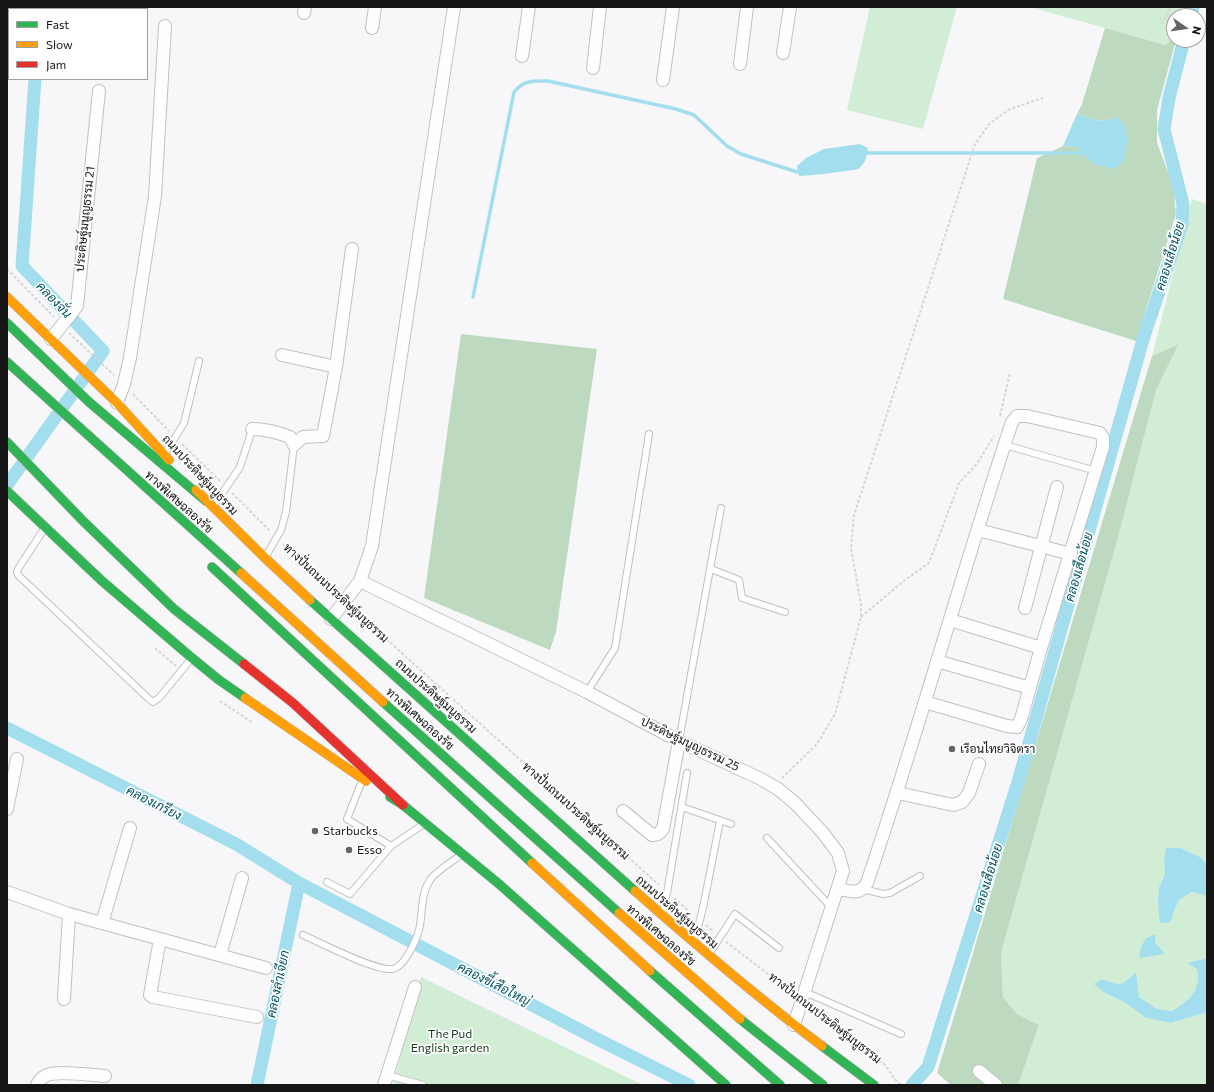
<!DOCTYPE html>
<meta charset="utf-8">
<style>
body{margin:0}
#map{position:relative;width:1214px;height:1092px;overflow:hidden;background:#f7f7f9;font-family:Commissioner,sans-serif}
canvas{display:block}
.frame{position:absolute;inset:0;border:8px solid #151516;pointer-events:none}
.legend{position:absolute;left:8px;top:8px;width:140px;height:72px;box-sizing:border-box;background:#fff;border:1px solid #a1a1a2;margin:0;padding:5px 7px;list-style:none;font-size:12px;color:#151516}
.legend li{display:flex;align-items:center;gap:8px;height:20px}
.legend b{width:20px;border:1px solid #a1a1a2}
.north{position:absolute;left:1166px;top:8px;width:40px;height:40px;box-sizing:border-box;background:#fff;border:1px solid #a1a1a2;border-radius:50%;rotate:103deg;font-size:11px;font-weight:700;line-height:16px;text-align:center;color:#151516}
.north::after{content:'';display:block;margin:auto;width:14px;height:18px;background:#646465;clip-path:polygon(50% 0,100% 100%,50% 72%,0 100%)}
</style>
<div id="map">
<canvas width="1214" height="1092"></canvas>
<div class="frame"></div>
<ul class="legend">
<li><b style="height:5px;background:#30b455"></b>Fast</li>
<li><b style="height:5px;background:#ff9f0a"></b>Slow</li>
<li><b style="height:5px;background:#e5322d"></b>Jam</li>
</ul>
<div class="north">N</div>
</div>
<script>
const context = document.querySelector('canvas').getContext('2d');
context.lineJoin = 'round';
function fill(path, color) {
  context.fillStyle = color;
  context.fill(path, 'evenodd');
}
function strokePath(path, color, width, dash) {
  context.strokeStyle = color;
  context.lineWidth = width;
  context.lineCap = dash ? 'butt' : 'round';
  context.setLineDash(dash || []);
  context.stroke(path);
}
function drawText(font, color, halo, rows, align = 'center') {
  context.font = font + ' Commissioner,Sarabun,sans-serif';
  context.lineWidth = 3.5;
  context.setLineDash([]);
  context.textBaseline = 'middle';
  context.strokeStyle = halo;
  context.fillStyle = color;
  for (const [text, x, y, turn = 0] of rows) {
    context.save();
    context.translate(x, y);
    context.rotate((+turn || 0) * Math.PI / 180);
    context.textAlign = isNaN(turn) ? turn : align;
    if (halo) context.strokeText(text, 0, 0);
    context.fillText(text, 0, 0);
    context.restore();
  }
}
fill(new Path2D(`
 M 870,7 L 957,7 L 923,129 L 847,110 Z
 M 1030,7 L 1184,7 L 1182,16 L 1174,16 L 1174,36 L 1166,45 Z
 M 1192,199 L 1207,204 L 1207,864 L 1202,858 L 1164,859 L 1165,874 L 1159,887 L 1174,913 L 1179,900 L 1192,892 L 1207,896 L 1207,958 L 1188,963 L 1197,969 C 1201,992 1189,1000 1172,1011 L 1156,1009 L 1139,997 L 1126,982 L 1118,985 L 1102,979 L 1105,993 L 1124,1002 L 1146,1018 L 1171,1023 L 1207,1012 L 1207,1085 L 1018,1085 L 1039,1025 L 1017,1014 L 1003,997 L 1001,953 L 1119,534 L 1156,390 L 1179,345 L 1152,356 ZM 1156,934 L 1155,942 L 1165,954 L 1139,957 Z
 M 421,977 L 643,1085 L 393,1085 Z`), '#d2edd5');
fill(new Path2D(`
 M 1105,28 L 1166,45 L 1174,36 L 1174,40 L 1176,40 L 1157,110 L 1157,143 L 1173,185 L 1176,214 L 1136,341 L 1003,299 L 1037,158 L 1063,146 L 1077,147 L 1093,164 L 1117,118 L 1099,121 L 1077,114 L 1082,104 Z
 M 461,334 L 597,349 L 556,632 L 550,650 L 424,598 Z
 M 1179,344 L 1156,390 L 1119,534 L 1001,953 L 1003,997 L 1017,1014 L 1039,1025 L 1018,1085 L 951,1085 L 937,1073 L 1152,356 Z`), '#bddac0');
fill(new Path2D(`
 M 1077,114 L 1099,121 L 1117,118 L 1124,124 L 1128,139 L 1124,160 L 1114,169 L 1093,164 L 1077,147 L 1063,146 Z
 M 860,144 L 868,148 L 865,161 L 859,169 C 839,172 819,175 799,176 L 797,166 L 806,158 L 824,149 Z
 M 1166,848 L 1180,848 L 1202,858 L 1207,865 L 1207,896 L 1192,892 L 1179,900 L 1170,922 L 1160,923 L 1158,902 L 1159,887 L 1165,874 L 1164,859 Z
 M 1156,934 L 1155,942 L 1165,954 L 1139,958 L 1141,947 L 1146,938 Z
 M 1207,958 L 1207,1012 L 1171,1023 L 1146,1018 L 1124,1002 L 1105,993 L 1094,984 L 1102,979 C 1121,986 1121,987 1136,972 L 1139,997 L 1157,1009 L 1172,1011 C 1189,1000 1201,992 1197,969 L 1187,963 Z`), '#a2deed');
strokePath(new Path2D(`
 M 864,153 L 1083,153
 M 473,297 L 514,92 C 524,80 533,81 548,81 L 676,109 L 694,115 L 727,146 L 741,154 L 797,172 L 802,170`), '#a2deed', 3.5);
strokePath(new Path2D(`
 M 40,9 L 40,7
 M 1191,16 L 1193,7
 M 7,485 L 103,351 L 22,266 L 35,79
 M 7,728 L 236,844 L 299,883 L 597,1039 L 689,1085
 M 257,1085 L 299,883
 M 912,1085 L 928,1067 L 1018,782 L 1144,336 L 1182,224 L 1183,204 L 1164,129 L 1169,98 L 1184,40`), '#a2deed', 13);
const lane = new Path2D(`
 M 1005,445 L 1096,471
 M 166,452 L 184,423 L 199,361
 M 215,504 L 240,467 L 251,433
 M 44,529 L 18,569 L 17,572 L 18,575 L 148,698 L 153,702 L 159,698 L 191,659
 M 266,556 L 281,530 L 286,512 L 294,445
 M 711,569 L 739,580 L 742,598 L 785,612
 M 587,692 L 615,648 L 649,434
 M 679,741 L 721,508
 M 362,781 L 347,819 L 391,846
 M 682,807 L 731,824
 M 767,838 L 831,907
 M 327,882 L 350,894 L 391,846 L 424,824
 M 863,889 L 883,894 L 890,893 L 920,876
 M 663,912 L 667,893 L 687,773
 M 303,935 C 321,943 375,971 392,969 C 404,968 416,941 419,930 C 423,914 420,895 430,880 C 435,872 453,861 461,855
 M 694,938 L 700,920 L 704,903 L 720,821
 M 709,954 L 735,914 L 779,948
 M 805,992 L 901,1034
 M 387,1075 L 423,1085`);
const street = new Path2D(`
 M 304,13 L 305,7
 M 372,28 L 375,7
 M 783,53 L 790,7
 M 522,56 L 529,7
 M 740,64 L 747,7
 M 593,68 L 600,7
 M 663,80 L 673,7
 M 51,339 L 77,306 L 99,91
 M 336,367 L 352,249
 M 117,403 L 124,384 L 130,358 L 155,196 L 165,26
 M 252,429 C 266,429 277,432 290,437 L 294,445 L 303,437 L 323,436 L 336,367 L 282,355
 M 978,530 L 1071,554
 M 360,581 L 587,692 L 679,741 L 761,779 L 778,789 L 795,803 L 823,833 L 838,853 L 843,871 L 794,1025
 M 1025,608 L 1057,487
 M 331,619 L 360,581 L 372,546 L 454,7
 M 950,620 L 1041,648
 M 937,661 L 1030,688
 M 898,793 L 953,805 L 962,802 L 969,793 L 979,764
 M 7,809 L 17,759
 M 623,811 L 652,835 L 658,834 L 663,829 L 679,741
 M 839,889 C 851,891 859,896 867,883 C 919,730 961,575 1012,422 L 1017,416 L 1027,416 L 1100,433 L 1103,438 L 1103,447 L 1041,648 L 1021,719 L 1017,727 L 1007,726 L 925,702
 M 7,892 L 69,914 L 266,968
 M 102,923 L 130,828
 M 160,939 L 150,995 L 153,997 L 257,1017
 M 220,955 L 242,878
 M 64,999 L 69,914
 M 979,1071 L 996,1085
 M 37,1085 C 39,1081 41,1078 45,1076 C 54,1070 92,1075 105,1076
 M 384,1085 L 415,987`);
const fast = new Path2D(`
 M 7,323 L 89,402 L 206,501
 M 7,362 L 241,573
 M 7,442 L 83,521 L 174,609 L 244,664
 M 7,491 L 102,581 L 192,658 L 219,680 L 245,698
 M 212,567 L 532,863
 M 310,600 L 635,891
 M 383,702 L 619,913
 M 390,797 L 403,805 L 499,884 L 726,1085
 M 650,971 L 780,1085
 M 740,1019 L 823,1085
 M 822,1046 L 874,1085`);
const slow = new Path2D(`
 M 7,297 L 117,403 L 169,460
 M 196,490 L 265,558 L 310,600
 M 241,573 L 383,702
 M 245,698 L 366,781
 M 532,863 L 650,971
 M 635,891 C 696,945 758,998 822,1046
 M 619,913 L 740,1019`);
const jam = new Path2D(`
 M 244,664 L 293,703 L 403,805`);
strokePath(lane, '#c0c1c2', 8);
strokePath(street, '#c0c1c2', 14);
strokePath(fast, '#bdb0b3', 10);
strokePath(slow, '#bdb0b3', 10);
strokePath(jam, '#bdb0b3', 10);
strokePath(new Path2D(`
 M 1161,24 L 1168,14 L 1170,7
 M 7,269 L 54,317
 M 69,333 L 114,375
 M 133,394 L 169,431
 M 1000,416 L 1010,373
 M 182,444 L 220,481
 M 232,493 L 270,531
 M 283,544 L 337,594
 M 353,609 L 659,885
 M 861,617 L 905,580 L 929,563 L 959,483 L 976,465 L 994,436
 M 155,648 L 176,666
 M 220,701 L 253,723
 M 782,778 L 817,744 L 835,714 L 861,617 L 861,605 L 851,548 L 854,515 L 975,144 L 990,123 L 1010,109 L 1043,98
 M 674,898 L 692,914
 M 706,925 L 714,932
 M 726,942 L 793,993
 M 812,1008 L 883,1063 C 890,1070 893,1079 901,1085`), '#d6d6d7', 2, [3, 2]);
strokePath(lane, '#fefefe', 6);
strokePath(street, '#fefefe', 12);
strokePath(fast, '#30b455', 9);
strokePath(slow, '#ff9f0a', 9);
strokePath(jam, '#e5322d', 9);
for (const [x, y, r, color] of [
 [952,749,4,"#646465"],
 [315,831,4,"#646465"],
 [349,850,4,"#646465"]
]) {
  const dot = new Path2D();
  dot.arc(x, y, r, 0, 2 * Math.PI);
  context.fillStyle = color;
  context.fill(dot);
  strokePath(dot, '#fff', 1.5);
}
drawText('12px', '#151516', '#fff', [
 ["ประดิษฐ์มนูญธรรม 21",85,219,-84],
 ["ถนนประดิษฐ์มนูธรรม",200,475,47],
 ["ทางพิเศษฉลองรัช",179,502,42],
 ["ทางปั่นถนนประดิษฐ์มนูธรรม",336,593,43],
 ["ถนนประดิษฐ์มนูธรรม",436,696,42],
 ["ทางพิเศษฉลองรัช",420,719,42],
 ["ประดิษฐ์มนูญธรรม 25",690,744,26],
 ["ทางปั่นถนนประดิษฐ์มนูธรรม",576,811,42],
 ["ถนนประดิษฐ์มนูธรรม",677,912,41],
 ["ทางพิเศษฉลองรัช",661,935,41],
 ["ทางปั่นถนนประดิษฐ์มนูธรรม",825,1018,38]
]);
drawText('12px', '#151516', '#fff', [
 ["เรือนไทยวิจิตรา",960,749],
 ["Starbucks",323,831],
 ["Esso",357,850]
], 'left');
drawText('12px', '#113716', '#fff', [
 ["The Pud",450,1034],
 ["English garden",450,1048]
]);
drawText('italic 13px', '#015260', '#fff', [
 ["คลองเสือน้อย",1170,256,-73],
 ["คลองจั่น",54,300,46],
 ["คลองเสือน้อย",1079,567,-74],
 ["คลองเกรียง",154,803,27],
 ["คลองเสือน้อย",988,878,-73],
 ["คลองลำเจียก",278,984,-78],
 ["คลองขี้เสือใหญ่",494,984,27]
]);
</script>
